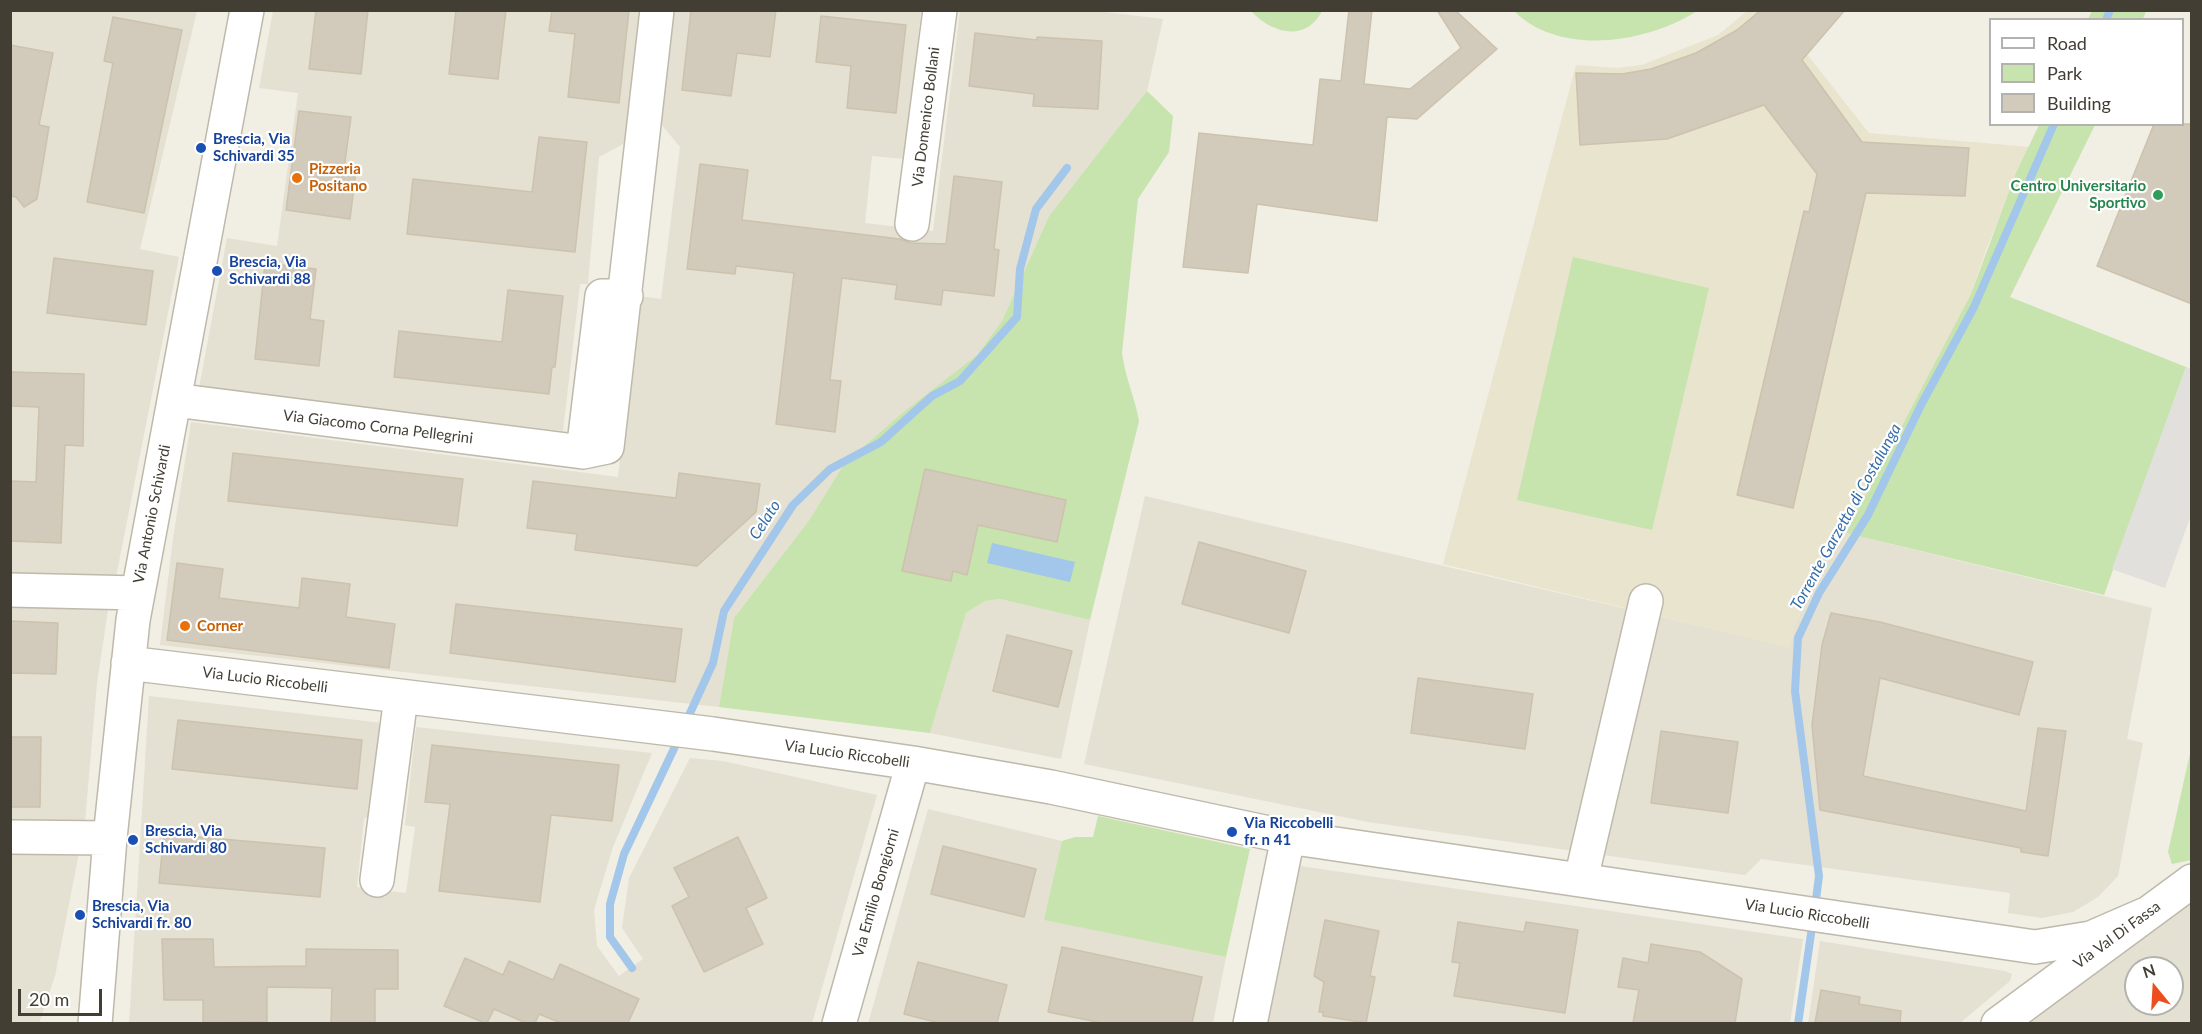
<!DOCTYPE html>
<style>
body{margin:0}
#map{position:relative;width:2202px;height:1034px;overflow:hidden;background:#f1eee3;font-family:Lato,sans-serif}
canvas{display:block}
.frame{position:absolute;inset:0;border:12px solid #423e34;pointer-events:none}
.legend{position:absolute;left:1989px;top:18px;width:195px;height:108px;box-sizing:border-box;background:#fff;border:2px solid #b3b2ae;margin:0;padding:8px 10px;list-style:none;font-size:18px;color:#423e34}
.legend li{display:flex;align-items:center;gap:12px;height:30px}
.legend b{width:30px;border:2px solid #b3b2ae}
.north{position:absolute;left:2124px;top:956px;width:60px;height:60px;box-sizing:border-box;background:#fff;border:2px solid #b3b2ae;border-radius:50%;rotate:342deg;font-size:16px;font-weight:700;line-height:24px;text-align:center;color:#423e34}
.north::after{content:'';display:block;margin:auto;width:21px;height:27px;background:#ee4d1d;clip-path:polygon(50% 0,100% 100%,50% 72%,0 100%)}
.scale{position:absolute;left:18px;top:989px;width:84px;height:27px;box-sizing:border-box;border:3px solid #423e34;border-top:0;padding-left:8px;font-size:18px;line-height:21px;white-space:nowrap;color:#423e34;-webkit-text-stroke:4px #fff;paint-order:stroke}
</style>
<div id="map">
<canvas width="2202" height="1034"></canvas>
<div class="frame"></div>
<ul class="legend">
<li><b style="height:8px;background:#fff"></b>Road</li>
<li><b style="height:16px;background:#c7e3ae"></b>Park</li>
<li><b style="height:16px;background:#d2caba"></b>Building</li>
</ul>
<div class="north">N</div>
<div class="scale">20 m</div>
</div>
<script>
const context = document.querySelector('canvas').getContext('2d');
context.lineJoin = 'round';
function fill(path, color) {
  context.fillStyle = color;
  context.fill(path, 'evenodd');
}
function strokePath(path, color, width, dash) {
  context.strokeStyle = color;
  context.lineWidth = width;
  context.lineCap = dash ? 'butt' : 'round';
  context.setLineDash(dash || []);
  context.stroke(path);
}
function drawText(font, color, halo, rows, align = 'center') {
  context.font = font + ' Lato,sans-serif';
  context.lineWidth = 4.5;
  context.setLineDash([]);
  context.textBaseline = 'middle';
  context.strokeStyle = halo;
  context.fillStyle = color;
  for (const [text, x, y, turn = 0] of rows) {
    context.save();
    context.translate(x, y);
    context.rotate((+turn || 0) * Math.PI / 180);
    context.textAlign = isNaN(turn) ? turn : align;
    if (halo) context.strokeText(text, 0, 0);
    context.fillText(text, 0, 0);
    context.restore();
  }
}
fill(new Path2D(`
 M 1088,10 L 1163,19 L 1147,91 L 1049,216 L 1002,321 L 977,355 L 901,414 L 844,464 L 810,519 L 734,618 L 719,707 L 160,645 L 173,539 L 191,422 L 618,477 L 638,296 L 661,299 L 680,147 L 661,124 L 673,11 L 921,11 L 905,159 L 872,156 L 865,223 L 933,231 L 960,11 Z
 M 11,11 L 197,11 L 140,249 L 179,257 L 116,577 L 11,577 Z
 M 273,11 L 639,11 L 625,143 L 599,157 L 588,284 L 580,284 L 563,431 L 199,388 L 227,238 L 277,246 L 298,93 L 259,88 Z
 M 1145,496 L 1789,647 L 1797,621 L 1816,578 L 1846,533 L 2152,608 L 2127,739 L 2143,743 L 2118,876 L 2098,897 L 2073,912 L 2042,918 L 2008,913 L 2010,893 L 1761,859 L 1745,875 L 1368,822 L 1084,764 Z
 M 1000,599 L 1090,620 L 1061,759 L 930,733 L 966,613 L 985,601 Z
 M 11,607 L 108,610 L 97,683 L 85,822 L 55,976 L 39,1023 L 11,1024 Z
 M 149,696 L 382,723 L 373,819 L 364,818 L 357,887 L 406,893 L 415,827 L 405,825 L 416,727 L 652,753 L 613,847 L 594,910 L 597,946 L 619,976 L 643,959 L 622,928 L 629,878 L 690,758 L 723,761 L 877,795 L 812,1023 L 129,1024 Z
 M 928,809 L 1062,841 L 1045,920 L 1226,957 L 1213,1023 L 868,1024 Z
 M 1293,865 L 1803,939 L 1790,1023 L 1261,1024 Z
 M 2191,903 L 2191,1023 L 2028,1024 L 2151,928 ZM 2136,968 L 2172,968 L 2172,1004 L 2136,1004 Z
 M 1820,941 L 2005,971 L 2012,974 L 2010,981 L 1960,1023 L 1808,1024 Z`), '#e4e0d2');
fill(new Path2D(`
 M 1747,11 L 1773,11 L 1869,133 L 2029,147 L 1987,247 L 1971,294 L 1864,503 L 1816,578 L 1797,621 L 1790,648 L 1443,564 L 1576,65 L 1617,68 L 1642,65 L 1718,35 Z`), '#e9e4ce');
fill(new Path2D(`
 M 1251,11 L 1322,11 C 1306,43 1271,33 1251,11 Z
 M 1514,11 L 1697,11 C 1647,43 1560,57 1514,11 Z
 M 2092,11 L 2092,10 L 2146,11 L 2143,19 L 2088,19 Z
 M 1147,91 L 1173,116 L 1169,152 L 1138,199 L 1122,353 C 1125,377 1135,398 1139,421 L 1090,620 L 1000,599 L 985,601 L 966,613 L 930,733 L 719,707 L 734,618 L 810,519 L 844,464 L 901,414 L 977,355 L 1002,321 L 1049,216 Z
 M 2039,125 L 2095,125 L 2010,297 L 2186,367 L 2104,595 L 1846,533 L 1971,294 L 2016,173 Z
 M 1573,257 L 1709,288 L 1652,530 L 1517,500 Z
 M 2191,749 L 2191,860 L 2172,864 L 2168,852 Z
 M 1098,816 L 1250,849 L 1226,957 L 1044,920 L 1062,841 L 1075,837 L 1093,837 Z`), '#c7e3ae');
fill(new Path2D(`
 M 2186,367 L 2192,369 L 2191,515 L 2165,588 L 2112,569 Z`), '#e1e0dc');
fill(new Path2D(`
 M 992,543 L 1075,562 L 1070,582 L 987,563 Z`), '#a2c7eb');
strokePath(new Path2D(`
 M 2106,20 L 2110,10
 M 685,724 L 713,663 L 724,611 L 793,505 L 830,469 L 881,442 L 932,396 L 960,381 L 1017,317 L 1020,269 L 1036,209 L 1067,168
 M 1815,907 L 1819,876 L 1795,691 L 1798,638 L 1819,593 L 1868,515 L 1921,405 L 1974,307 L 2054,124
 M 632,968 L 610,937 L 610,904 L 624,854 L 680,736
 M 1798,1024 L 1813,920`), '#a2c7eb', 8);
const building = new Path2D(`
 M 316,10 L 368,10 L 361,74 L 309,69 Z
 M 456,10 L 506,10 L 498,79 L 449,74 Z
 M 552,10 L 629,10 L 619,103 L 568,97 L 575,34 L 549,31 Z
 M 691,10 L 776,10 L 770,57 L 737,53 L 731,96 L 682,90 Z
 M 1349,10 L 1372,10 L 1364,84 L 1410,89 L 1461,48 L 1437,10 L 1455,10 L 1497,49 L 1417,119 L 1387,117 L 1377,221 L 1257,204 L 1248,273 L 1183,267 L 1199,133 L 1313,145 L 1320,79 L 1341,81 Z
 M 1761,10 L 1845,10 L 1802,60 L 1862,142 L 1969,148 L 1965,196 L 1866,193 L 1793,508 L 1737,495 L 1804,211 L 1809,212 L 1817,174 L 1764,105 L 1667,139 L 1580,145 L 1576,73 L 1622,74 L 1651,69 L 1696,53 L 1737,30 Z
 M 821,16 L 906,25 L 896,113 L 847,108 L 851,66 L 816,62 Z
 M 113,17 L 182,30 L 144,213 L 87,202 L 113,63 L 104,61 Z
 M 975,33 L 1037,40 L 1037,37 L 1102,41 L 1098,109 L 1033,106 L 1034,94 L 969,86 Z
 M 10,45 L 53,53 L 39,125 L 49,127 L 37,199 L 24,207 L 16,197 L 10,196 Z
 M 299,111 L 351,117 L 344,169 L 356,171 L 350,219 L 286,210 Z
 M 2154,124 L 2192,124 L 2192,304 L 2097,266 Z
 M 539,137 L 587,142 L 575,252 L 407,234 L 413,179 L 532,192 Z
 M 700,164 L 748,170 L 742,220 L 900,239 L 910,243 L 946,244 L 954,176 L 1002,182 L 994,249 L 999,250 L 994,296 L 943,290 L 941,305 L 895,299 L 897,285 L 842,278 L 830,380 L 841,381 L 835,432 L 776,424 L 794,273 L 736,266 L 735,274 L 687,269 Z
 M 54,258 L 153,271 L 146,325 L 47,313 Z
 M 265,263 L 316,269 L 310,319 L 324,321 L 319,366 L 255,359 Z
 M 508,290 L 563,296 L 555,367 L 552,367 L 549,394 L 394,377 L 399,331 L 502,342 Z
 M 10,372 L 84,374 L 83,446 L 65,445 L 61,543 L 10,541 L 10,481 L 36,482 L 39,407 L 10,406 Z
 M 233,453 L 463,479 L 457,526 L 228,501 Z
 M 925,469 L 1066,500 L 1057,542 L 978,525 L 967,575 L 953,571 L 951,581 L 902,571 Z
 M 679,473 L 760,484 L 756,512 L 697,566 L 575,550 L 577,534 L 527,528 L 533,481 L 676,498 Z
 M 1199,542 L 1306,571 L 1289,633 L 1182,604 Z
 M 177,563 L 223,569 L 219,598 L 299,608 L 302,578 L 350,584 L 346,617 L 395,624 L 389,668 L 167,640 Z
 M 456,604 L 682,629 L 675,682 L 450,653 Z
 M 1831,613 L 1880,622 L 2033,662 L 2019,715 L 1880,678 L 1863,776 L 2026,811 L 2038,728 L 2066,731 L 2048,856 L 2021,852 L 2021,848 L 1820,810 L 1812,725 L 1822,645 Z
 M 10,621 L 58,623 L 56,674 L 10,673 Z
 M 1007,635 L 1072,651 L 1058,707 L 993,691 Z
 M 1418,678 L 1533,694 L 1525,749 L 1411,733 Z
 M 178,720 L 362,740 L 357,789 L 172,769 Z
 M 1661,731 L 1738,742 L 1728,813 L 1651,803 Z
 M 10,737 L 41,737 L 40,807 L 10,807 Z
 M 432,745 L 619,765 L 612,821 L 551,815 L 540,902 L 439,891 L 450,804 L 425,802 Z
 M 164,834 L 325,848 L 320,897 L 159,883 Z
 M 738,837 L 767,898 L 746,908 L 763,944 L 704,972 L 672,906 L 689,897 L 674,868 Z
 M 943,846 L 1036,869 L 1024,917 L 931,894 Z
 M 1325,920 L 1379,931 L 1370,976 L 1375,977 L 1366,1023 L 1323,1016 L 1323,1012 L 1319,1012 L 1324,982 L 1314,976 Z
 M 1458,922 L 1524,932 L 1526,922 L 1578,930 L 1565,1013 L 1454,996 L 1460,963 L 1452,962 Z
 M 162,939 L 213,939 L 214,967 L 306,966 L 306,949 L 398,950 L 398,989 L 375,989 L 375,1023 L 331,1023 L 332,988 L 267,987 L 267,1022 L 203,1023 L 203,1000 L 164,1000 Z
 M 1651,944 L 1700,952 L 1742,979 L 1735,1023 L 1633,1023 L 1639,990 L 1618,987 L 1623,958 L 1648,963 Z
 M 1062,947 L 1202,977 L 1192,1023 L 1102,1023 L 1048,1012 Z
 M 465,958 L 503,975 L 509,961 L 553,980 L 560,964 L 639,999 L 628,1023 L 561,1023 L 539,1014 L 535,1023 L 526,1023 L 494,1009 L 487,1023 L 485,1023 L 444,1006 Z
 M 918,962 L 1007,985 L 997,1023 L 939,1023 L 904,1014 Z
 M 1821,990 L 1860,997 L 1859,1004 L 1901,1011 L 1900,1023 L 1815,1023 Z`);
fill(building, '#d2caba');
strokePath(building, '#ccc2ad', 1.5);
const minor = new Path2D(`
 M 912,224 L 940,10
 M 174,400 L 583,452 L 607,447 L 657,10
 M 583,452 L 602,296 L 626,296
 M 10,590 L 138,593
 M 128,663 L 713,734 L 913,763 L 1051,787 L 1288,837 L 2035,947 L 2091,938 L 2144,915
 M 10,837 L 110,838
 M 1581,879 L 1646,601
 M 377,880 L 401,697
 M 95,1024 L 110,838 L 133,620 L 247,10
 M 839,1024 L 913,763
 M 1250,1024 L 1288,837
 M 1998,1024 L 2192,881`);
strokePath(minor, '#beb9aa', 36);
strokePath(minor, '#fff', 33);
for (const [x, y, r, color] of [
 [201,148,6,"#1a4fb4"],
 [297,178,6,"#e8710a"],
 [2158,195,6,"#2e9e5b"],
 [217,271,6,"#1a4fb4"],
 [185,626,6,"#e8710a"],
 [1232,832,6,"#1a4fb4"],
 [133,840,6,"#1a4fb4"],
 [80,915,6,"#1a4fb4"]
]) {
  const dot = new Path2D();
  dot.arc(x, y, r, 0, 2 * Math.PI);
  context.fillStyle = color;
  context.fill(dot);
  strokePath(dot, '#fff', 2);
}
drawText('15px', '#423e34', '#fff', [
 ["Via Domenico Bollani",926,117,-83],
 ["Via Giacomo Corna Pellegrini",378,427,7],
 ["Via Antonio Schivardi",152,514,-79],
 ["Via Lucio Riccobelli",265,680,7],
 ["Via Lucio Riccobelli",847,754,8],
 ["Via Emilio Bongiorni",876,893,-74],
 ["Via Lucio Riccobelli",1807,914,9],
 ["Via Val Di Fassa",2117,935,-36]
]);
drawText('bold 15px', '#164399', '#fff', [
 ["Brescia, Via",213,139],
 ["Schivardi 35",213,156],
 ["Brescia, Via",229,262],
 ["Schivardi 88",229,279],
 ["Via Riccobelli",1244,823],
 ["fr. n 41",1244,840],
 ["Brescia, Via",145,831],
 ["Schivardi 80",145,848],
 ["Brescia, Via",92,906],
 ["Schivardi fr. 80",92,923]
], 'left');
drawText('bold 15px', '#c56008', '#fff', [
 ["Pizzeria",309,169],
 ["Positano",309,186],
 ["Corner",197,626]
], 'left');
drawText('bold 15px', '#27864d', '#fff', [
 ["Centro Universitario",2146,186],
 ["Sportivo",2146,203]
], 'right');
drawText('italic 16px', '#346da7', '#fff', [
 ["Torrente Garzetta di Costalunga",1846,517,-61],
 ["Celato",765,520,-57]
]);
</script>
